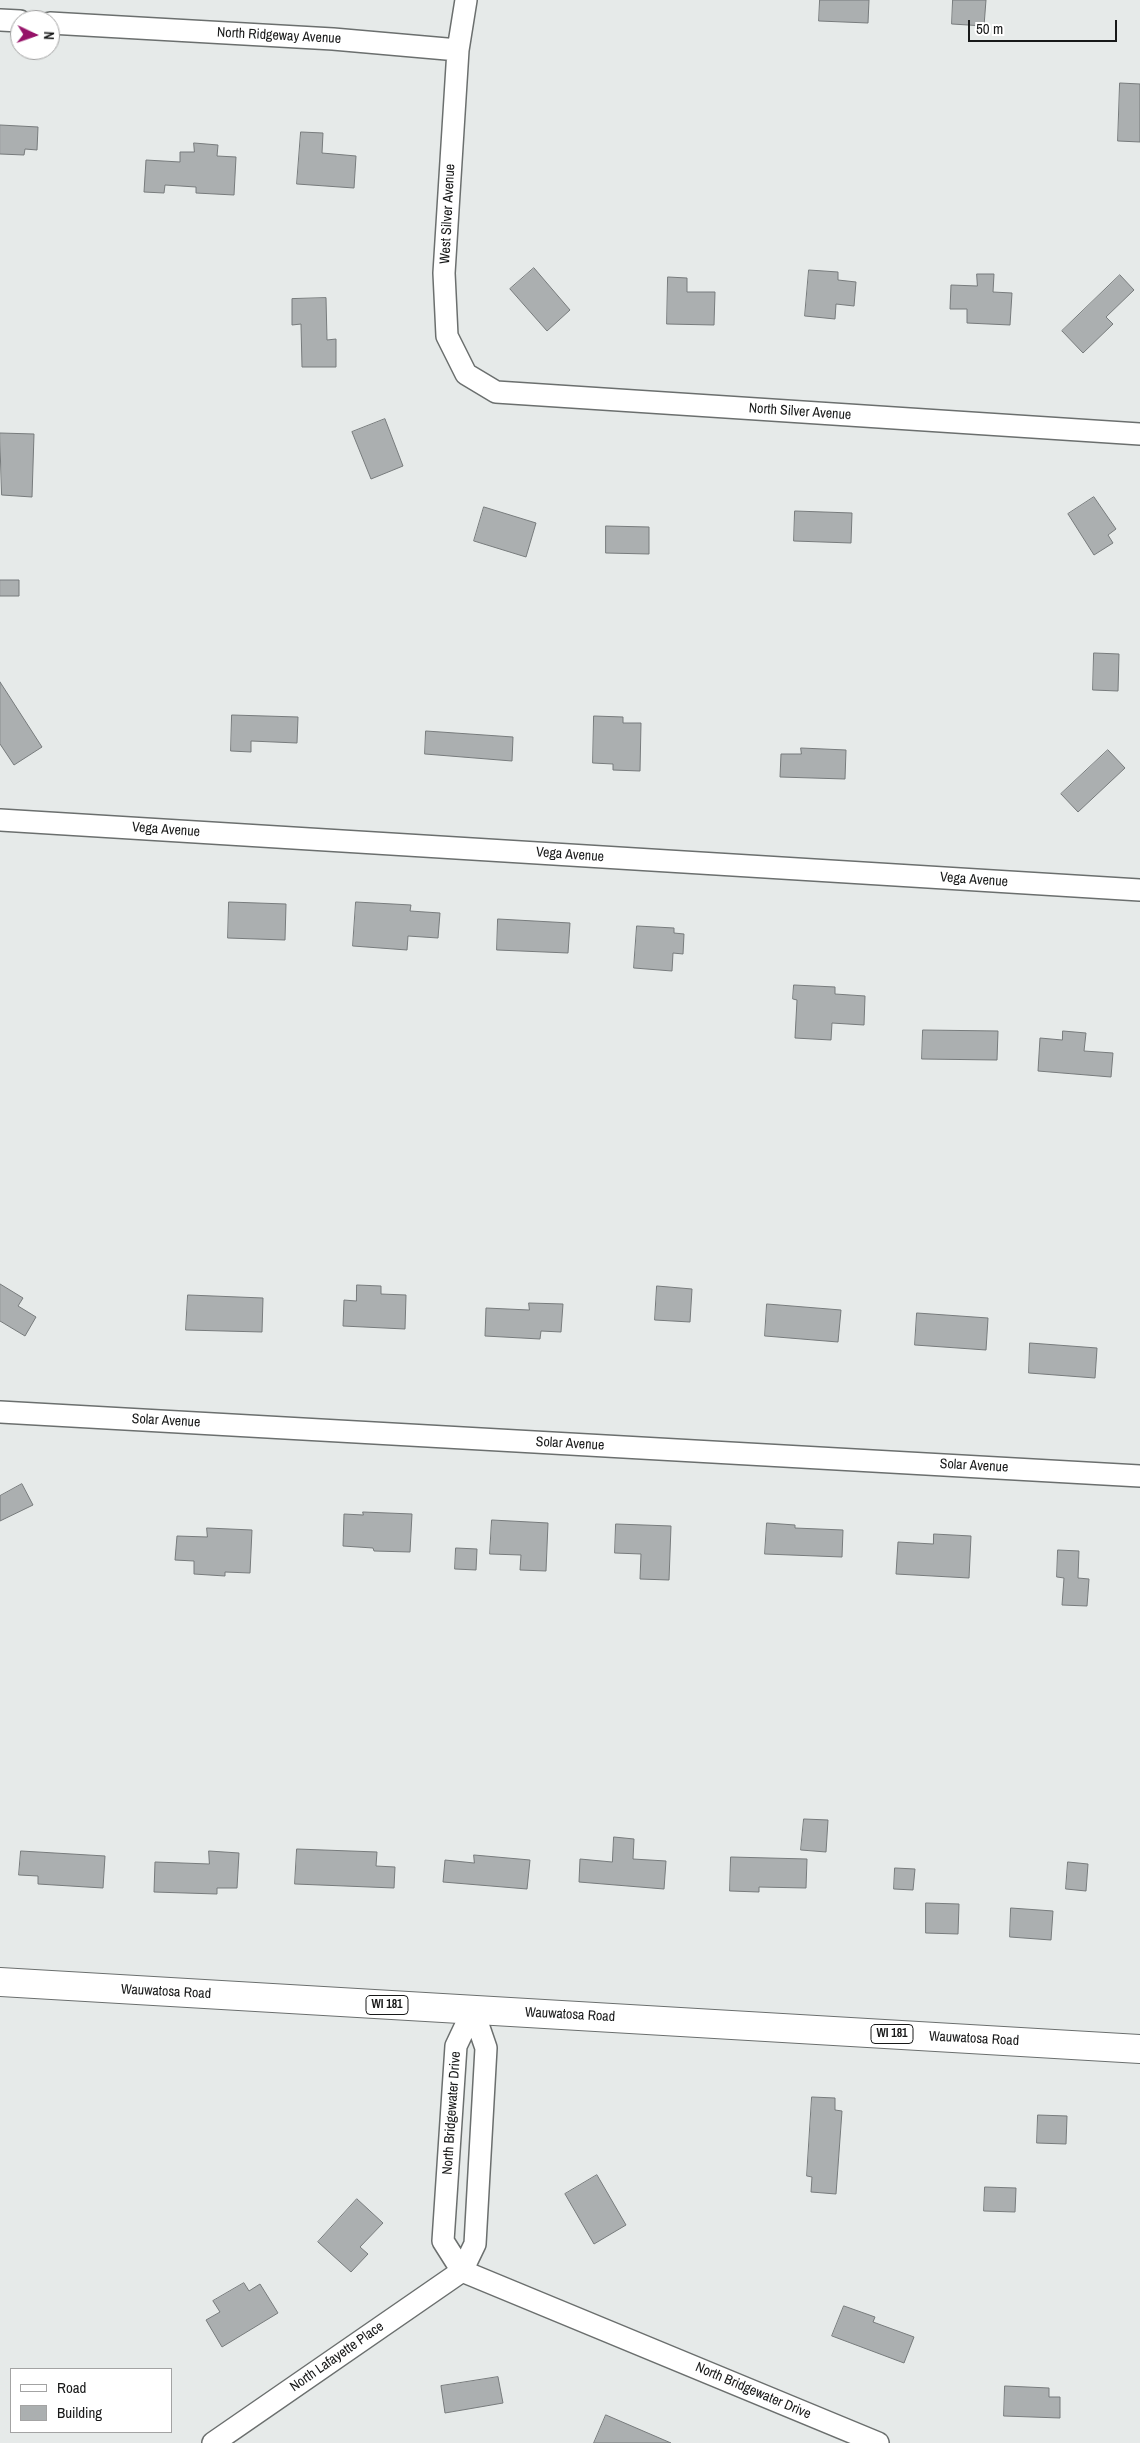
<!DOCTYPE html>
<style>
body{margin:0}
#map{position:relative;width:1140px;height:2443px;overflow:hidden;background:#e6eae9;font-family:"Archivo Narrow",sans-serif}
canvas{display:block}
.legend{position:absolute;left:10px;top:2368px;width:162px;height:65px;box-sizing:border-box;background:#fff;border:1px solid #a3a3a3;margin:0;padding:6px 9px;list-style:none;font-size:15px;color:#181919}
.legend li{display:flex;align-items:center;gap:10px;height:25px}
.legend b{width:25px;border:1px solid #a3a3a3}
.north{position:absolute;left:10px;top:10px;width:50px;height:50px;box-sizing:border-box;background:#fff;border:1px solid #a3a3a3;border-radius:50%;rotate:93deg;font-size:14px;font-weight:700;line-height:20px;text-align:center;color:#181919}
.north::after{content:'';display:block;margin:auto;width:18px;height:22px;background:#961268;clip-path:polygon(50% 0,100% 100%,50% 72%,0 100%)}
.scale{position:absolute;left:968px;top:20px;width:149px;height:22px;box-sizing:border-box;border:2px solid #181919;border-top:0;padding-left:6px;font-size:15px;line-height:18px;white-space:nowrap;color:#181919;-webkit-text-stroke:4px #fff;paint-order:stroke}
</style>
<div id="map">
<canvas width="1140" height="2443"></canvas>
<ul class="legend">
<li><b style="height:6px;background:#fff"></b>Road</li>
<li><b style="height:14px;background:#abafb0"></b>Building</li>
</ul>
<div class="north">N</div>
<div class="scale">50 m</div>
</div>
<script>
const context = document.querySelector('canvas').getContext('2d');
context.lineJoin = 'round';
function fill(path, color) {
  context.fillStyle = color;
  context.fill(path, 'evenodd');
}
function strokePath(path, color, width, dash) {
  context.strokeStyle = color;
  context.lineWidth = width;
  context.lineCap = dash ? 'butt' : 'round';
  context.setLineDash(dash || []);
  context.stroke(path);
}
function drawText(font, color, halo, rows, align = 'center') {
  context.font = font + ' "Archivo Narrow",sans-serif';
  context.lineWidth = 4.5;
  context.setLineDash([]);
  context.textBaseline = 'middle';
  context.strokeStyle = halo;
  context.fillStyle = color;
  for (const [text, x, y, turn = 0] of rows) {
    context.save();
    context.translate(x, y);
    context.rotate((+turn || 0) * Math.PI / 180);
    context.textAlign = isNaN(turn) ? turn : align;
    if (halo) context.strokeText(text, 0, 0);
    context.fillText(text, 0, 0);
    context.restore();
  }
}
const building = new Path2D(`
 M 820,0 L 869,0 L 868,23 L 819,21 Z
 M 953,0 L 986,0 L 984,26 L 952,24 Z
 M 1120,83 L 1140,84 L 1140,142 L 1118,141 Z
 M 0,125 L 38,127 L 37,150 L 25,149 L 24,155 L 0,154 Z
 M 301,132 L 323,133 L 322,153 L 356,156 L 354,188 L 297,184 Z
 M 194,143 L 218,145 L 217,156 L 236,157 L 234,195 L 196,193 L 196,187 L 165,185 L 164,193 L 144,192 L 146,160 L 180,162 L 180,152 L 194,152 Z
 M 534,268 L 570,310 L 547,331 L 510,289 Z
 M 809,270 L 838,272 L 838,280 L 856,282 L 854,306 L 836,304 L 835,319 L 805,316 Z
 M 977,274 L 994,274 L 993,292 L 1012,293 L 1010,325 L 967,323 L 967,309 L 950,309 L 951,285 L 977,286 Z
 M 1120,275 L 1134,290 L 1106,317 L 1113,324 L 1083,353 L 1062,331 Z
 M 668,277 L 687,278 L 687,292 L 715,292 L 714,325 L 667,324 Z
 M 326,298 L 327,340 L 336,339 L 336,367 L 302,367 L 301,324 L 292,325 L 292,299 Z
 M 385,419 L 403,466 L 371,479 L 352,432 Z
 M 0,433 L 34,434 L 32,497 L 2,495 Z
 M 1094,497 L 1116,529 L 1108,535 L 1113,543 L 1094,555 L 1068,514 Z
 M 484,507 L 536,523 L 526,557 L 474,541 Z
 M 795,511 L 852,513 L 851,543 L 794,541 Z
 M 606,526 L 649,527 L 649,554 L 606,553 Z
 M 0,580 L 19,580 L 19,596 L 0,596 Z
 M 1094,653 L 1119,654 L 1118,691 L 1093,690 Z
 M 0,682 L 42,747 L 14,765 L 0,744 Z
 M 232,715 L 298,717 L 297,743 L 251,741 L 251,752 L 231,751 Z
 M 594,716 L 623,717 L 623,723 L 641,723 L 640,771 L 613,770 L 613,764 L 593,763 Z
 M 426,731 L 513,737 L 512,761 L 425,754 Z
 M 801,748 L 846,750 L 845,779 L 780,777 L 781,754 L 801,754 Z
 M 1108,750 L 1125,768 L 1078,812 L 1061,794 Z
 M 229,902 L 286,904 L 285,940 L 228,938 Z
 M 356,902 L 411,905 L 410,911 L 440,913 L 438,938 L 408,936 L 407,950 L 353,946 Z
 M 498,919 L 570,923 L 568,953 L 497,950 Z
 M 637,926 L 674,928 L 674,933 L 684,934 L 683,954 L 673,953 L 672,971 L 634,968 Z
 M 794,985 L 835,987 L 835,994 L 865,996 L 864,1025 L 832,1023 L 831,1040 L 795,1038 L 797,1000 L 793,999 Z
 M 923,1030 L 998,1031 L 997,1060 L 922,1059 Z
 M 1063,1031 L 1086,1033 L 1084,1051 L 1113,1053 L 1111,1077 L 1038,1071 L 1040,1038 L 1062,1040 Z
 M 0,1284 L 23,1298 L 18,1306 L 36,1317 L 25,1336 L 0,1321 Z
 M 357,1285 L 381,1286 L 381,1294 L 406,1295 L 405,1329 L 343,1326 L 344,1300 L 356,1301 Z
 M 657,1286 L 692,1289 L 690,1322 L 655,1320 Z
 M 188,1295 L 263,1298 L 262,1332 L 186,1330 Z
 M 529,1303 L 563,1304 L 561,1332 L 541,1331 L 540,1339 L 485,1336 L 486,1308 L 529,1310 Z
 M 767,1304 L 841,1310 L 838,1342 L 765,1336 Z
 M 917,1313 L 988,1318 L 986,1350 L 915,1345 Z
 M 1030,1343 L 1097,1348 L 1095,1378 L 1029,1373 Z
 M 22,1484 L 33,1505 L 0,1521 L 0,1496 Z
 M 363,1512 L 412,1514 L 410,1552 L 374,1551 L 373,1548 L 343,1546 L 344,1514 L 363,1515 Z
 M 492,1520 L 548,1523 L 546,1571 L 520,1570 L 521,1555 L 490,1554 Z
 M 767,1523 L 795,1525 L 795,1528 L 843,1530 L 842,1557 L 765,1554 Z
 M 616,1524 L 671,1526 L 669,1580 L 640,1579 L 641,1554 L 615,1553 Z
 M 207,1528 L 252,1530 L 250,1573 L 225,1572 L 225,1576 L 194,1574 L 194,1561 L 175,1560 L 177,1536 L 207,1537 Z
 M 934,1534 L 971,1536 L 969,1578 L 896,1574 L 898,1542 L 933,1544 Z
 M 456,1548 L 477,1549 L 476,1570 L 455,1569 Z
 M 1058,1550 L 1079,1551 L 1078,1578 L 1089,1579 L 1087,1606 L 1062,1605 L 1064,1578 L 1057,1577 Z
 M 804,1819 L 828,1820 L 826,1852 L 801,1850 Z
 M 614,1837 L 634,1839 L 633,1859 L 666,1861 L 664,1889 L 579,1882 L 580,1859 L 612,1862 Z
 M 297,1849 L 377,1852 L 376,1866 L 395,1867 L 394,1888 L 295,1884 Z
 M 21,1851 L 105,1856 L 103,1888 L 38,1884 L 38,1876 L 19,1875 Z
 M 209,1851 L 239,1853 L 237,1888 L 217,1888 L 217,1894 L 154,1892 L 155,1862 L 209,1864 Z
 M 474,1855 L 530,1860 L 527,1889 L 443,1882 L 445,1860 L 474,1863 Z
 M 731,1857 L 807,1859 L 806,1888 L 759,1887 L 759,1892 L 730,1891 Z
 M 1068,1862 L 1088,1864 L 1086,1891 L 1066,1889 Z
 M 895,1868 L 915,1869 L 913,1890 L 894,1889 Z
 M 926,1903 L 959,1904 L 958,1934 L 926,1933 Z
 M 1011,1908 L 1053,1911 L 1051,1940 L 1010,1937 Z
 M 812,2097 L 835,2098 L 835,2110 L 842,2111 L 836,2194 L 811,2192 L 812,2177 L 807,2176 Z
 M 1038,2115 L 1067,2116 L 1066,2144 L 1037,2143 Z
 M 597,2175 L 626,2225 L 594,2244 L 565,2194 Z
 M 985,2187 L 1016,2188 L 1015,2212 L 984,2211 Z
 M 357,2199 L 383,2223 L 360,2247 L 368,2254 L 351,2272 L 318,2242 Z
 M 244,2283 L 249,2291 L 260,2284 L 278,2313 L 222,2347 L 206,2320 L 220,2312 L 213,2301 Z
 M 844,2306 L 875,2317 L 873,2322 L 914,2337 L 904,2363 L 832,2336 Z
 M 498,2377 L 503,2403 L 445,2413 L 441,2386 Z
 M 1005,2386 L 1049,2388 L 1049,2397 L 1060,2397 L 1060,2418 L 1004,2416 Z
 M 606,2415 L 671,2443 L 594,2443 Z`);
fill(building, '#abafb0');
strokePath(building, '#777b7c', 1);
const minor = new Path2D(`
 M 466,0 L 458,50 L 444,273 L 447,336 L 466,374 L 496,392 L 1140,434
 M 0,20 L 20,21
 M 50,23 L 333,39 L 458,50
 M 0,820 L 1140,890
 M 0,1412 L 1140,1476
 M 473,2010 L 456,2046 L 443,2241 L 462,2271 L 878,2443
 M 213,2443 L 462,2271 L 475,2244 L 486,2048 L 473,2010`);
const primary = new Path2D(`
 M 0,1982 L 1140,2049`);
strokePath(minor, '#6b6f6e', 24);
strokePath(primary, '#6b6f6e', 30);
strokePath(minor, '#fff', 21);
strokePath(primary, '#fff', 28);
for (const [x, y, w] of [
 [387,2005,42],
 [892,2034,42]
]) {
  const box = new Path2D();
  box.roundRect(x - w / 2, y - 9.5, w, 19, 4);
  context.fillStyle = '#fff';
  context.fill(box);
  strokePath(box, '#181919', 1);
}
drawText('bold 12px', '#181919', null, [
 ["WI 181",387,2005],
 ["WI 181",892,2034]
]);
drawText('14px', '#181919', '#fff', [
 ["North Ridgeway Avenue",279,36,3],
 ["West Silver Avenue",448,214,-87],
 ["North Silver Avenue",800,412,4],
 ["Vega Avenue",166,830,4],
 ["Vega Avenue",570,855,4],
 ["Vega Avenue",974,880,4],
 ["Solar Avenue",166,1421,3],
 ["Solar Avenue",570,1444,3],
 ["Solar Avenue",974,1466,3],
 ["Wauwatosa Road",166,1992,3],
 ["Wauwatosa Road",570,2015,3],
 ["Wauwatosa Road",974,2039,3],
 ["North Bridgewater Drive",452,2113,-86],
 ["North Lafayette Place",337,2357,-35],
 ["North Bridgewater Drive",753,2391,23]
]);
</script>
